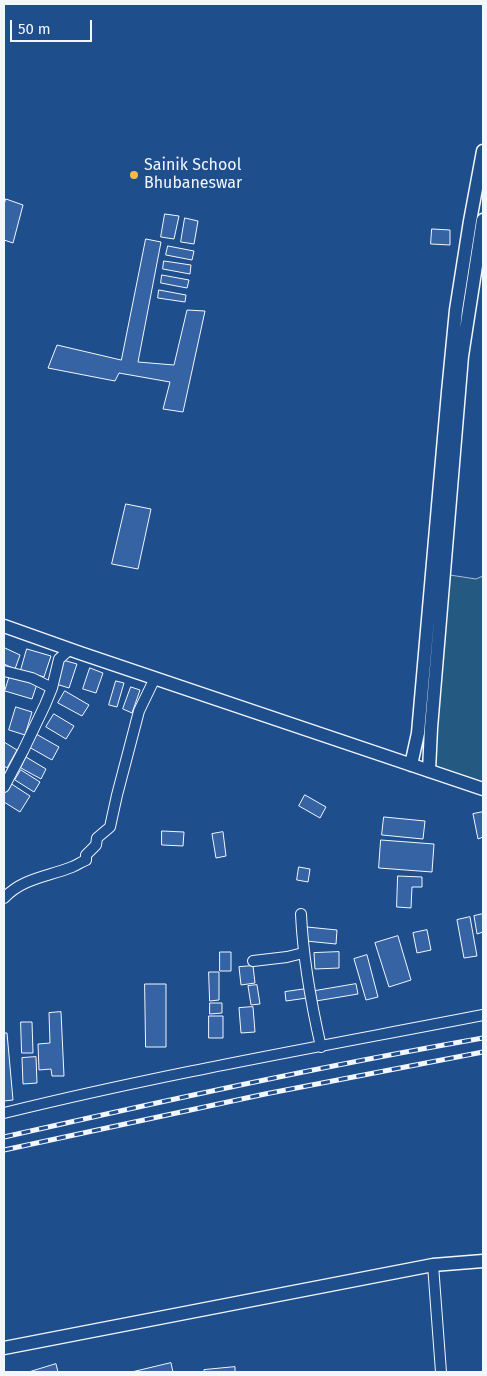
<!DOCTYPE html>
<style>
body{margin:0}
#map{position:relative;width:487px;height:1376px;overflow:hidden;background:#1f4e8c;font-family:"Fira Sans",sans-serif}
canvas{display:block}
.frame{position:absolute;inset:0;border:5px solid #f2f6ff;pointer-events:none}
.scale{position:absolute;left:10px;top:20px;width:82px;height:22px;box-sizing:border-box;border:2px solid #f2f6ff;border-top:0;padding-left:6px;font-size:15px;line-height:18px;white-space:nowrap;color:#f2f6ff;-webkit-text-stroke:4px #1f4e8c;paint-order:stroke}
</style>
<div id="map">
<canvas width="487" height="1376"></canvas>
<div class="frame"></div>
<div class="scale">50 m</div>
</div>
<script>
const context = document.querySelector('canvas').getContext('2d');
context.lineJoin = 'round';
function fill(path, color) {
  context.fillStyle = color;
  context.fill(path, 'evenodd');
}
function strokePath(path, color, width, dash) {
  context.strokeStyle = color;
  context.lineWidth = width;
  context.lineCap = dash ? 'butt' : 'round';
  context.setLineDash(dash || []);
  context.stroke(path);
}
function drawText(font, color, halo, rows, align = 'center') {
  context.font = font + ' "Fira Sans",sans-serif';
  context.lineWidth = 4;
  context.setLineDash([]);
  context.textBaseline = 'middle';
  context.strokeStyle = halo;
  context.fillStyle = color;
  for (const [text, x, y, turn = 0] of rows) {
    context.save();
    context.translate(x, y);
    context.rotate((+turn || 0) * Math.PI / 180);
    context.textAlign = isNaN(turn) ? turn : align;
    if (halo) context.strokeText(text, 0, 0);
    context.fillText(text, 0, 0);
    context.restore();
  }
}
const green = new Path2D(`
 M 443,574 L 476,579 L 483,576 L 483,786 L 425,765 Z`);
fill(green, '#245a82');
strokePath(green, '#a8bbd7', 1);
const building = new Path2D(`
 M 6,199 L 23,205 L 13,243 L 4,240 L 4,205 Z
 M 165,214 L 179,216 L 174,239 L 161,237 Z
 M 185,218 L 198,221 L 194,244 L 181,242 Z
 M 432,229 L 450,230 L 450,245 L 431,244 Z
 M 146,239 L 161,242 L 138,362 L 174,365 L 187,310 L 205,311 L 183,412 L 163,409 L 170,382 L 119,373 L 115,381 L 48,368 L 57,345 L 121,360 Z
 M 168,246 L 194,251 L 192,260 L 166,255 Z
 M 164,261 L 191,265 L 190,274 L 163,269 Z
 M 162,275 L 189,280 L 187,288 L 161,283 Z
 M 159,290 L 186,295 L 185,302 L 158,298 Z
 M 126,504 L 151,509 L 138,569 L 112,564 Z
 M 5,648 L 20,655 L 15,669 L 4,664 L 4,652 Z
 M 27,649 L 51,656 L 44,677 L 21,670 Z
 M 63,660 L 77,664 L 69,688 L 56,684 Z
 M 90,668 L 103,673 L 96,693 L 83,689 Z
 M 10,675 L 37,684 L 32,699 L 5,691 Z
 M 116,681 L 124,683 L 117,707 L 109,705 Z
 M 131,687 L 140,690 L 132,713 L 123,709 Z
 M 65,691 L 89,705 L 82,716 L 58,703 Z
 M 16,707 L 32,712 L 25,735 L 9,730 Z
 M 54,714 L 74,726 L 66,739 L 46,727 Z
 M 36,734 L 59,747 L 52,760 L 29,747 Z
 M 4,742 L 17,750 L 7,768 L 4,766 Z
 M 26,757 L 46,769 L 41,779 L 21,768 Z
 M 21,770 L 40,782 L 34,792 L 15,780 Z
 M 10,783 L 30,796 L 20,812 L 4,802 L 4,793 Z
 M 305,795 L 326,807 L 320,818 L 299,806 Z
 M 483,812 L 483,837 L 478,839 L 473,814 Z
 M 384,817 L 425,821 L 423,839 L 382,835 Z
 M 162,831 L 184,832 L 183,846 L 162,845 Z
 M 223,832 L 226,856 L 216,858 L 212,834 Z
 M 381,840 L 434,844 L 432,872 L 379,868 Z
 M 299,867 L 310,869 L 308,882 L 297,880 Z
 M 398,876 L 422,877 L 422,887 L 412,887 L 411,908 L 397,907 Z
 M 483,914 L 483,932 L 477,934 L 474,916 Z
 M 470,917 L 477,956 L 464,958 L 457,920 Z
 M 307,927 L 337,930 L 336,944 L 306,941 Z
 M 427,930 L 431,950 L 417,953 L 413,933 Z
 M 398,936 L 411,980 L 389,987 L 375,943 Z
 M 220,952 L 231,952 L 231,971 L 220,971 Z
 M 339,952 L 339,968 L 315,969 L 314,953 Z
 M 367,955 L 378,997 L 366,1000 L 354,959 Z
 M 253,966 L 255,983 L 241,985 L 239,967 Z
 M 209,972 L 219,972 L 219,1000 L 210,1001 Z
 M 145,984 L 166,984 L 166,1047 L 146,1047 Z
 M 356,984 L 358,994 L 316,1001 L 315,991 Z
 M 257,985 L 260,1004 L 251,1005 L 248,986 Z
 M 306,989 L 307,998 L 286,1001 L 285,992 Z
 M 210,1003 L 222,1003 L 222,1013 L 210,1014 Z
 M 253,1007 L 255,1032 L 241,1033 L 239,1008 Z
 M 61,1012 L 64,1076 L 52,1076 L 51,1069 L 39,1070 L 38,1044 L 50,1043 L 49,1013 Z
 M 209,1016 L 223,1016 L 223,1038 L 209,1038 Z
 M 21,1022 L 32,1022 L 33,1053 L 22,1053 Z
 M 4,1033 L 7,1033 L 13,1100 L 4,1101 Z
 M 36,1057 L 37,1083 L 23,1084 L 22,1058 Z
 M 171,1363 L 173,1372 L 132,1372 Z
 M 56,1364 L 58,1372 L 29,1372 Z
 M 235,1367 L 235,1372 L 204,1372 L 204,1370 Z`);
fill(building, '#3563a3');
strokePath(building, '#f2f6ff', 1);
const minor = new Path2D(`
 M 4,671 L 32,678 L 52,688
 M 4,787 L 23,751 L 45,705 L 52,688 L 59,659 L 69,650
 M 4,898 C 23,878 47,877 72,867 C 77,865 81,862 86,860 L 86,855 L 96,845 L 97,838 L 110,827 L 117,795 L 139,711 L 155,678
 M 301,914 C 303,959 311,1003 321,1047
 M 253,961 L 287,957 L 303,953
 M 4,1113 C 162,1074 323,1046 483,1015
 M 433,1265 L 441,1372`);
const tertiary = new Path2D(`
 M 4,626 L 80,653 L 483,789
 M 411,765 L 418,733 L 448,392 L 456,310 L 470,221 L 483,151
 M 429,771 L 431,728 L 462,356 L 483,220
 M 4,1348 L 433,1265 L 483,1261`);
strokePath(minor, '#f2f6ff', 12);
strokePath(tertiary, '#f2f6ff', 15);
strokePath(minor, '#1f4e8c', 10);
strokePath(tertiary, '#1f4e8c', 12);
const rail = new Path2D(`
 M 4,1137 C 163,1101 322,1066 483,1038
 M 4,1150 L 265,1094 L 483,1052`);
strokePath(rail, '#f2f6ff', 5);
strokePath(rail, '#1f4e8c', 3, [9]);
for (const [x, y, r, color] of [
 [134,175,5,"#ffb74d"]
]) {
  const dot = new Path2D();
  dot.arc(x, y, r, 0, 2 * Math.PI);
  context.fillStyle = color;
  context.fill(dot);
  strokePath(dot, '#1f4e8c', 2);
}
drawText('16px', '#f2f6ff', '#1f4e8c', [
 ["Sainik School",144,166],
 ["Bhubaneswar",144,184]
], 'left');
</script>
